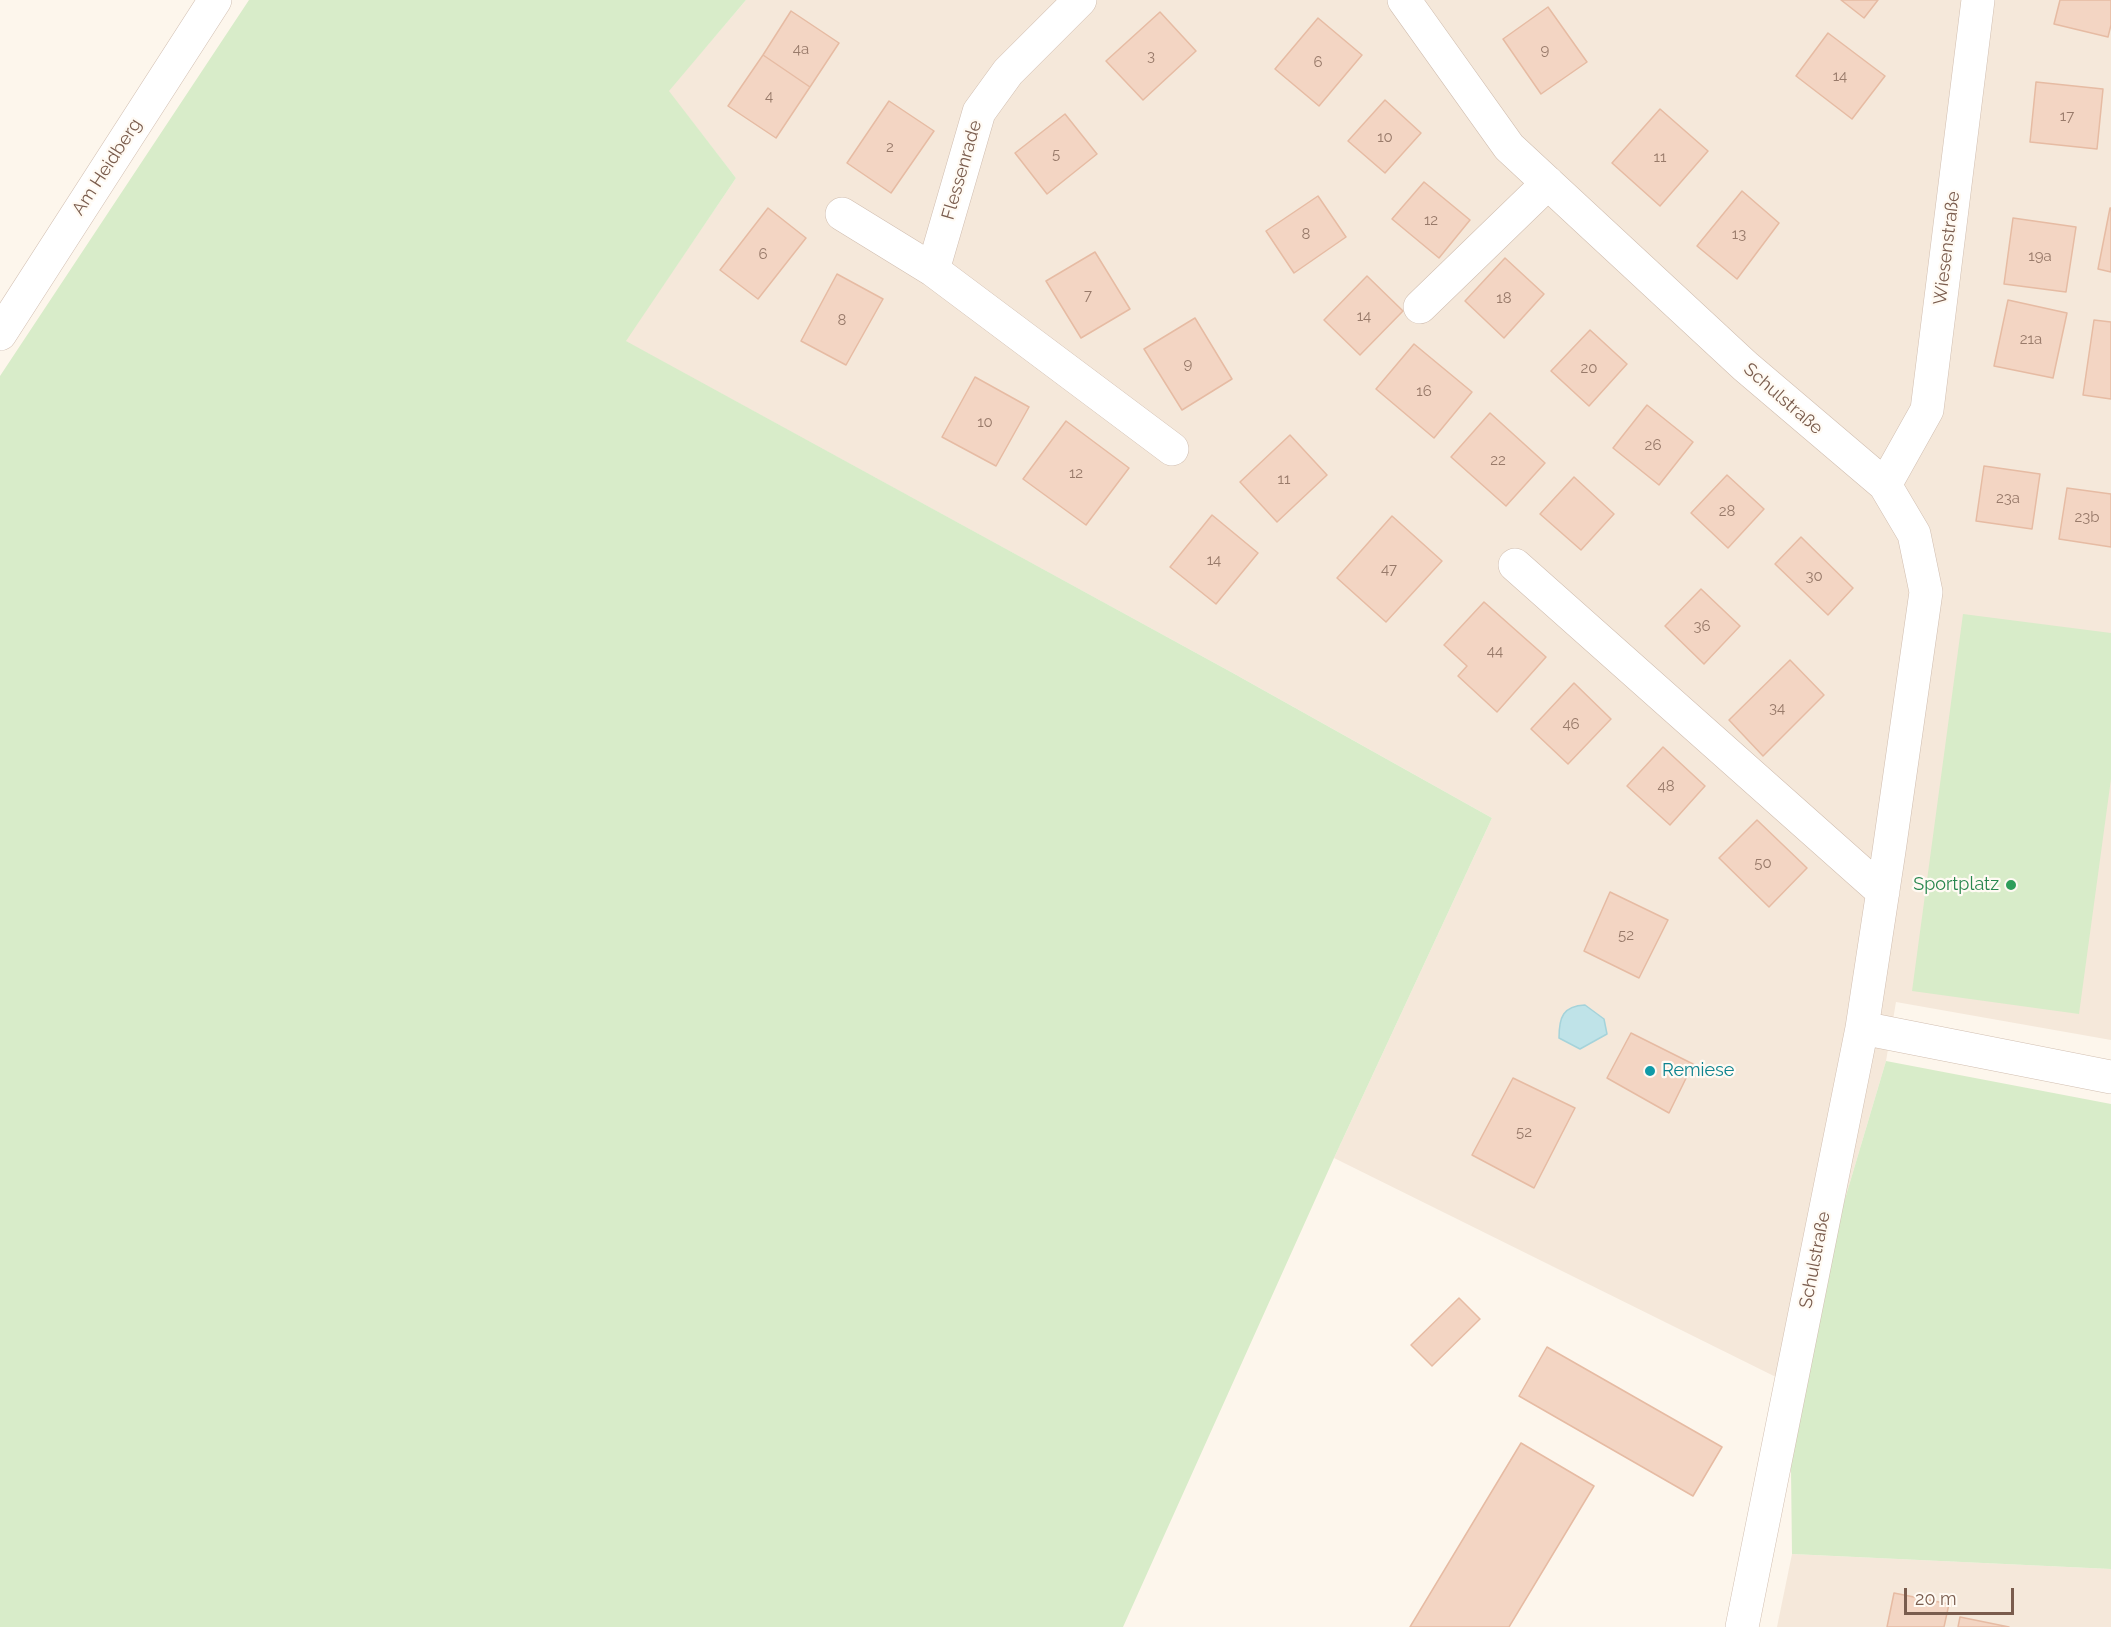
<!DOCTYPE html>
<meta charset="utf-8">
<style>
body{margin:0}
#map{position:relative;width:2111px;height:1627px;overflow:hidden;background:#fdf6ec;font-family:Raleway,sans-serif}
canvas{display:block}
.scale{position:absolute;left:1904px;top:1588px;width:110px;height:27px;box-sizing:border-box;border:3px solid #7a5c4d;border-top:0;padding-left:8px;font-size:18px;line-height:21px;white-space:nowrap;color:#7a5c4d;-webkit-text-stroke:4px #fffaf3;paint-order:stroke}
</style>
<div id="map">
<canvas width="2111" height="1627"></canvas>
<div class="scale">20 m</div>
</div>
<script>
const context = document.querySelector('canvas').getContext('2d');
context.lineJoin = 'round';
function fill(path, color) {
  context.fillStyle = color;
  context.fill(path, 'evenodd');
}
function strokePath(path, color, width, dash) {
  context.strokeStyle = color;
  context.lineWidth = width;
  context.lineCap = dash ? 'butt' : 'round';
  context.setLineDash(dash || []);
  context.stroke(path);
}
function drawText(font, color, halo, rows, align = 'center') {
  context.font = font + ' Raleway,sans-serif';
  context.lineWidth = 4.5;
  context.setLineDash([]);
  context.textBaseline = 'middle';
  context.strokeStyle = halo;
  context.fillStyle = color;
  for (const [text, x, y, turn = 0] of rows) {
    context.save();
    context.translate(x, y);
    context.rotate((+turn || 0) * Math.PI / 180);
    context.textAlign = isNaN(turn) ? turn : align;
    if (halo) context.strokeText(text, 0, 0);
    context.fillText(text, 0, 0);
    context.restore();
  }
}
fill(new Path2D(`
 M 746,0 L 2111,0 L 2111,1040 L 1896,1002 L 1886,1061 L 1790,1384 L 1334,1158 L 1492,818 L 1231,672 L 625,341 L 736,178 L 668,91 Z
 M 1792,1554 L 2111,1569 L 2111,1627 L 1777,1627 Z`), '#f5e8da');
fill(new Path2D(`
 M 249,0 L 746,0 L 669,91 L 736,178 L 626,341 L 1231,672 L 1492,818 L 1334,1158 L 1123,1627 L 0,1627 L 0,376 Z
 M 1963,614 L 2111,633 L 2111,779 L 2079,1014 L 1912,991 Z
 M 1886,1061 L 2111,1104 L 2111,1569 L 1792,1554 L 1790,1384 Z`), '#d8ecc9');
const water = new Path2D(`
 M 1585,1005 L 1604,1019 L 1607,1034 L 1580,1049 L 1559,1038 C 1559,1017 1563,1006 1585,1005 Z`);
fill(water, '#bfe3e8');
strokePath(water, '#a5d3da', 1.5);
const building = new Path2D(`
 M 1841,0 L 1878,0 L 1864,18 Z
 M 2060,0 L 2111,0 L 2111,25 L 2108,37 L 2054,24 Z
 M 1548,7 L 1587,62 L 1541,94 L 1503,39 Z
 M 791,11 L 839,43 L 810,87 L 763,55 Z
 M 1160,12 L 1196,51 L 1143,100 L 1106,61 Z
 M 1318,18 L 1362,55 L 1319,106 L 1275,69 Z
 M 1828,33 L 1885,76 L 1852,119 L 1796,76 Z
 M 763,55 L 810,87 L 776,138 L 728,106 Z
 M 2036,82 L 2103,89 L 2097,149 L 2030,142 Z
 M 1385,100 L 1421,133 L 1385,173 L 1348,141 Z
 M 889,101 L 934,131 L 891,193 L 847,163 Z
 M 1660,109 L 1708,151 L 1660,206 L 1612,163 Z
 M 1065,114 L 1097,154 L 1047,194 L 1015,153 Z
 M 1424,182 L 1470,220 L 1439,258 L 1392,219 Z
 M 1742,191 L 1779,223 L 1737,279 L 1697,246 Z
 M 1318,196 L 1346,237 L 1294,273 L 1266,231 Z
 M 768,208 L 806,238 L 758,299 L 720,270 Z
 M 2110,208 L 2111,208 L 2111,272 L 2098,269 Z
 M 2013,218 L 2076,227 L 2066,292 L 2004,284 Z
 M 1095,252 L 1130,309 L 1081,338 L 1046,281 Z
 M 1505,258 L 1544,294 L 1504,338 L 1465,301 Z
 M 837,274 L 883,299 L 846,365 L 801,341 Z
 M 1367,276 L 1403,311 L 1360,355 L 1324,320 Z
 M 2008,300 L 2067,313 L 2053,378 L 1994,366 Z
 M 1195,318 L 1232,379 L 1182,410 L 1144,349 Z
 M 2094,320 L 2111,322 L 2111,399 L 2083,395 Z
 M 1590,330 L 1627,364 L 1589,406 L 1551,371 Z
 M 1414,344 L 1472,392 L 1434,438 L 1376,389 Z
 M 975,377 L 1029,407 L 996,466 L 942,437 Z
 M 1647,405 L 1693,442 L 1659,485 L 1613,448 Z
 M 1490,413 L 1545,463 L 1506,506 L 1451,457 Z
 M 1066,421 L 1129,468 L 1086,525 L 1023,479 Z
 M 1290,435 L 1327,475 L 1277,522 L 1240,482 Z
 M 1984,466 L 2040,474 L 2032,529 L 1976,521 Z
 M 1727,475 L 1764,509 L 1728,548 L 1691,513 Z
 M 1574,477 L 1614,514 L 1581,550 L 1540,514 Z
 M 2067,488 L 2111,494 L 2111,547 L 2059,539 Z
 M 1212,515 L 1258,553 L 1216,604 L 1170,567 Z
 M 1392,516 L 1442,561 L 1386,622 L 1337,578 Z
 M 1801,537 L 1853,588 L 1828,615 L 1775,564 Z
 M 1701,589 L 1740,626 L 1704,664 L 1665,626 Z
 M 1484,602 L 1546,657 L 1497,712 L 1458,676 L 1467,666 L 1444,645 Z
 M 1790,660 L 1824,695 L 1763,756 L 1729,720 Z
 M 1574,683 L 1611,719 L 1568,764 L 1531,729 Z
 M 1663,747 L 1705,786 L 1670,825 L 1627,786 Z
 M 1757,820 L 1807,868 L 1769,907 L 1719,858 Z
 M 1610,892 L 1668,920 L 1639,978 L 1584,951 Z
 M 1631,1033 L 1693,1064 L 1669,1113 L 1607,1078 Z
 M 1513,1078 L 1575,1108 L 1534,1188 L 1472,1155 Z
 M 1459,1298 L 1480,1319 L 1432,1366 L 1411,1345 Z
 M 1547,1347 L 1722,1447 L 1693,1496 L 1519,1396 Z
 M 1521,1443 L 1594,1486 L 1509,1627 L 1410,1627 Z
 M 1894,1593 L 1949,1604 L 1944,1627 L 1887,1627 Z
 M 1960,1617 L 2009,1627 L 1958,1627 Z`);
fill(building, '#f3d5c3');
strokePath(building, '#e6bba3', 1.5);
const minor = new Path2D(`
 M 1080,0 L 1008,72 L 979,112 L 933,270 L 1172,449
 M 1404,0 L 1509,147 L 1745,366 L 1885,485 L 1914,534 L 1926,592 L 1889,851 L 1862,1028 L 1742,1627
 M 842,214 L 933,270
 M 1420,307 L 1548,183
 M 0,334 L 215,0
 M 1885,485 L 1927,410 L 1978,0
 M 1515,565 L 1883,892
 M 1862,1028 L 2111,1077`);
strokePath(minor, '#d1beb0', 34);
strokePath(minor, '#fff', 33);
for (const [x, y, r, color] of [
 [2011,885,6,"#2e9e5b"],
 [1650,1071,6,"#0f9aa8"]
]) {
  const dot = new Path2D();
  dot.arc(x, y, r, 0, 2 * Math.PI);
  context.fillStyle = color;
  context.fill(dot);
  strokePath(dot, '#fffaf3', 2);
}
drawText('15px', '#987a6a', null, [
 ["4a",801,49],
 ["9",1545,50],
 ["3",1151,56],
 ["6",1318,62],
 ["14",1840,76],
 ["4",769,96],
 ["17",2067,116],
 ["10",1385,137],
 ["2",890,147],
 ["5",1056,154],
 ["11",1660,157],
 ["12",1431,220],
 ["8",1306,234],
 ["13",1739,234],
 ["6",763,254],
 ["19a",2040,256],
 ["7",1088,295],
 ["18",1504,298],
 ["14",1364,316],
 ["8",842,320],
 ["21a",2031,339],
 ["9",1188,364],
 ["20",1589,368],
 ["16",1424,391],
 ["10",985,422],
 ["26",1653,445],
 ["22",1498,460],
 ["12",1076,473],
 ["11",1284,479],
 ["23a",2008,498],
 ["28",1727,511],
 ["23b",2087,517],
 ["14",1214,560],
 ["47",1389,569],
 ["30",1814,576],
 ["36",1702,626],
 ["44",1495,651],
 ["34",1777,708],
 ["46",1571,724],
 ["48",1666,786],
 ["50",1763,863],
 ["52",1626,935],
 ["52",1524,1132]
]);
drawText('18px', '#7a5c4d', '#fffaf3', [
 ["Am Heidberg",107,167,-57],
 ["Flessenrade",962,170,-74],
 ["Wiesenstraße",1947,248,-83],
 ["Schulstraße",1783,399,41],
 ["Schulstraße",1815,1260,-79]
]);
drawText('18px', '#27864d', '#fffaf3', [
 ["Sportplatz",1999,885]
], 'right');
drawText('18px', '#0d838f', '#fffaf3', [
 ["Remiese",1662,1071]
], 'left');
</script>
